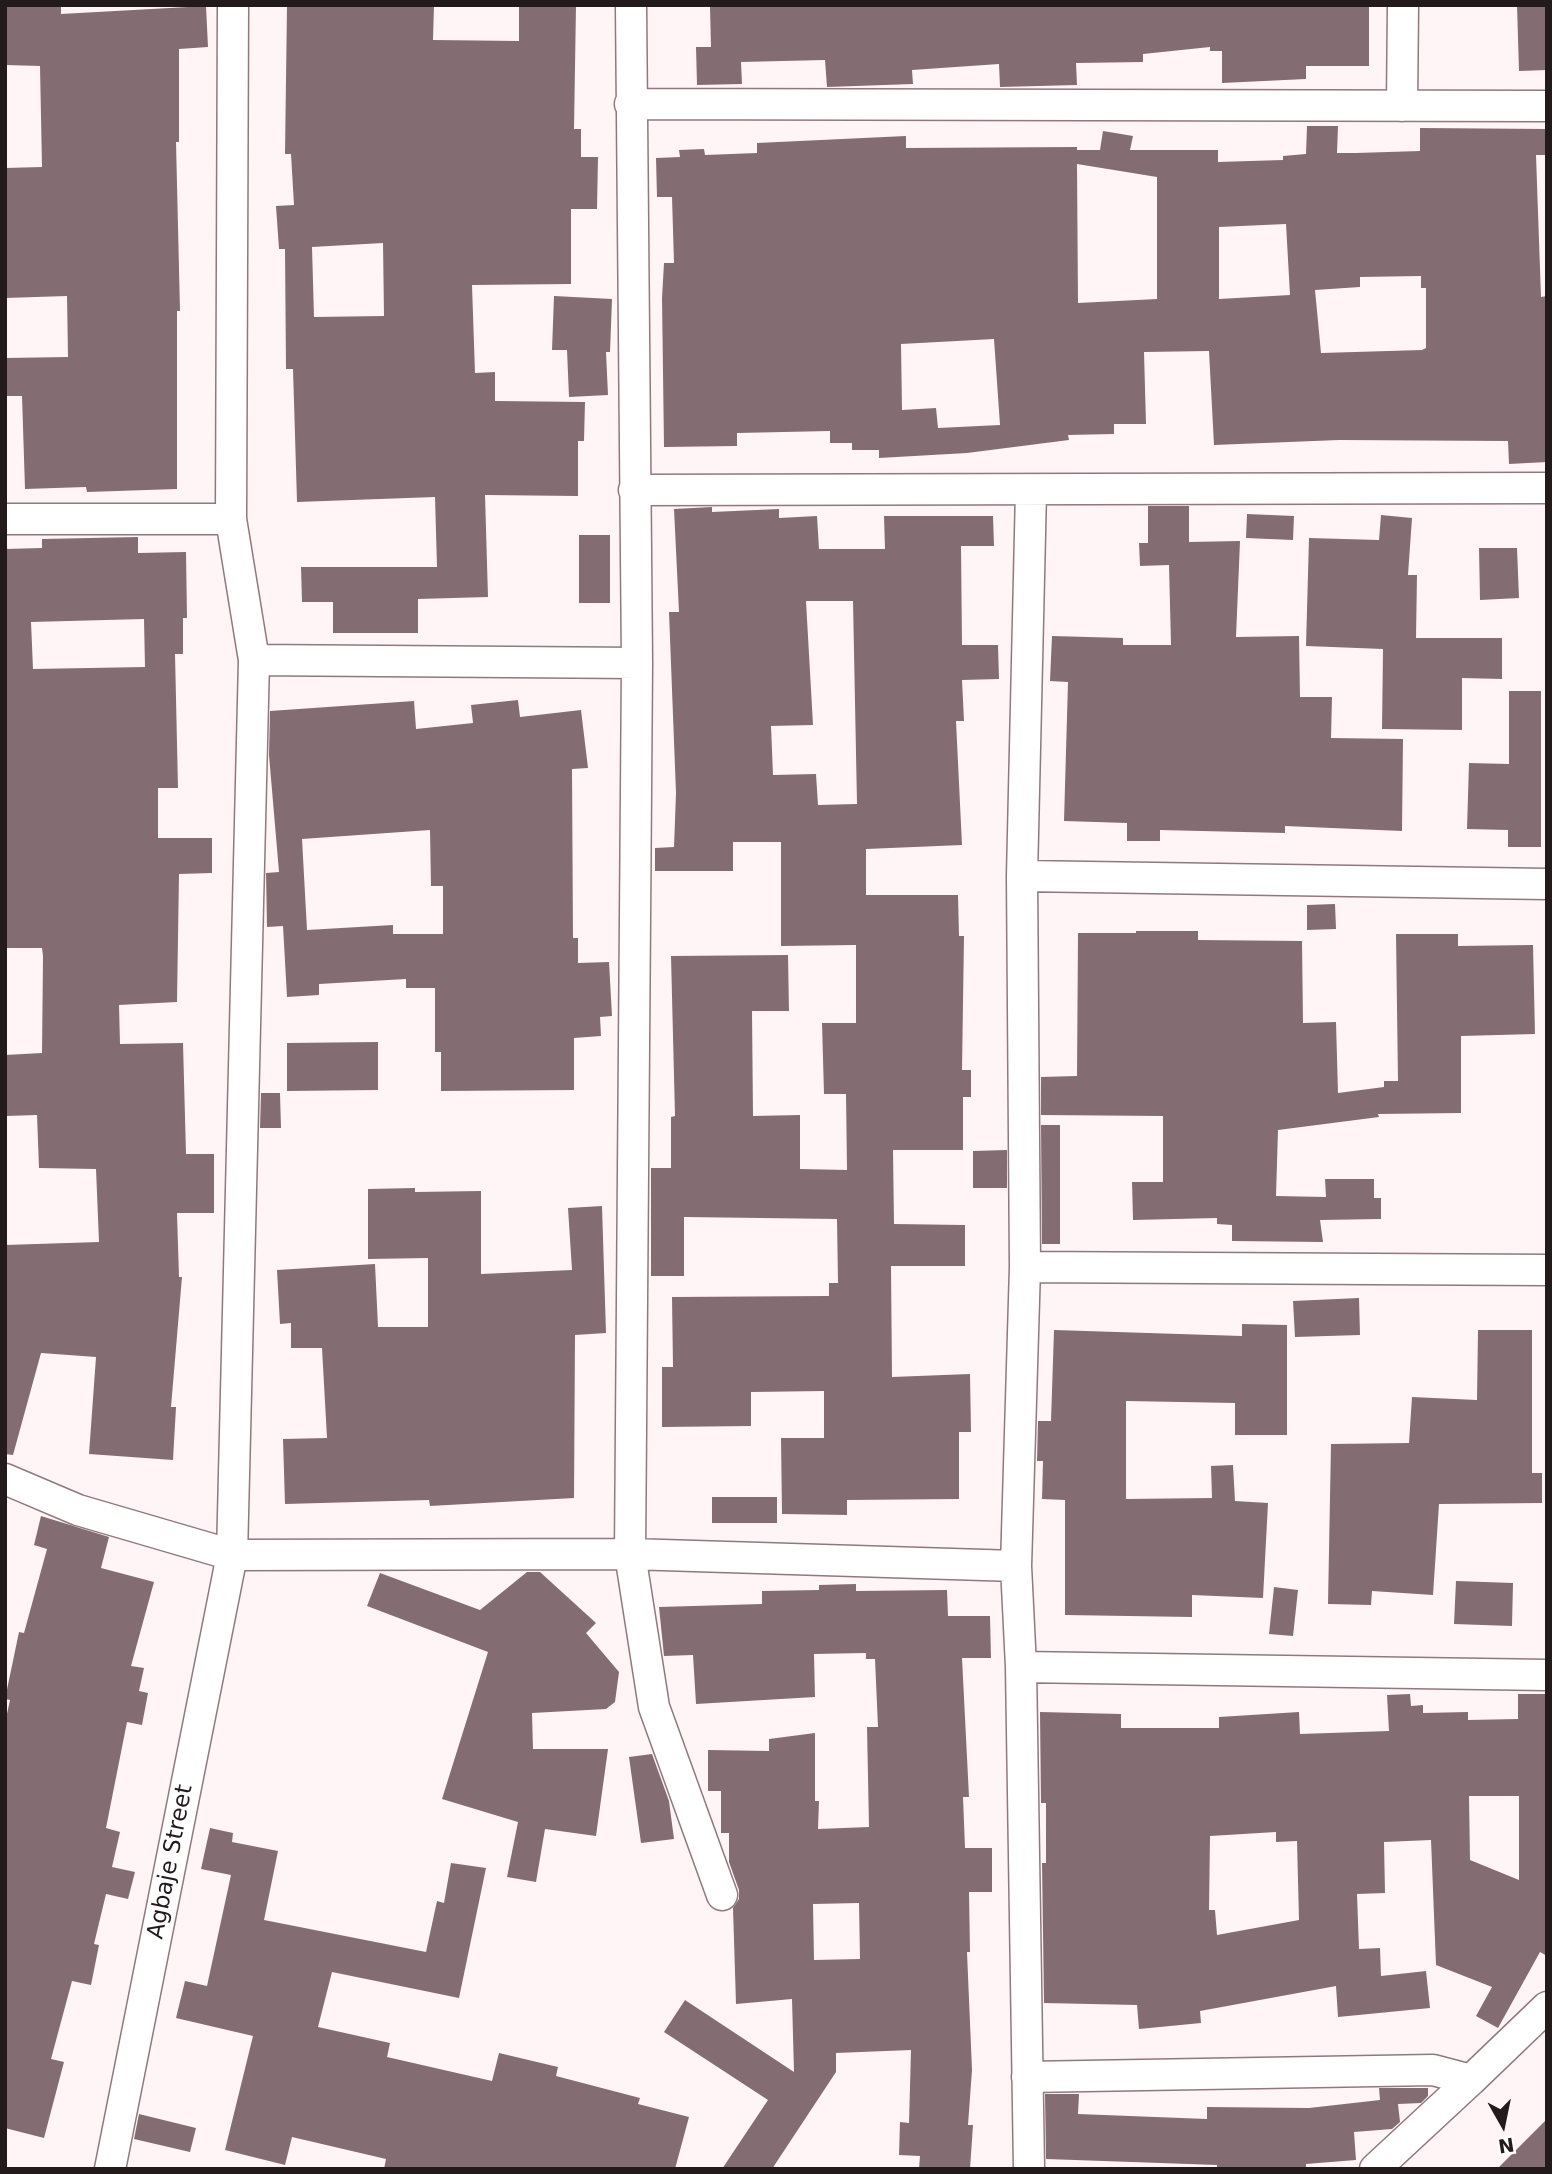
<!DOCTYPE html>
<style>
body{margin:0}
#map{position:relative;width:1552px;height:2174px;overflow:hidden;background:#fff4f6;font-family:"DejaVu Sans",sans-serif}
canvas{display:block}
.frame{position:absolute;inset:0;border:7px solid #231a1c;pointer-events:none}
.north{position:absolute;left:1468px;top:2090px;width:70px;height:70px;-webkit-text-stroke:5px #fff;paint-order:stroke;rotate:171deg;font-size:19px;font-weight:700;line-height:28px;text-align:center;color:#231a1c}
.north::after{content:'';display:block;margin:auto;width:24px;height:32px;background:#231a1c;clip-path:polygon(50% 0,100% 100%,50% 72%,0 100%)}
</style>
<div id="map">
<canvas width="1552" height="2174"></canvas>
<div class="frame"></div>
<div class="north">N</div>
</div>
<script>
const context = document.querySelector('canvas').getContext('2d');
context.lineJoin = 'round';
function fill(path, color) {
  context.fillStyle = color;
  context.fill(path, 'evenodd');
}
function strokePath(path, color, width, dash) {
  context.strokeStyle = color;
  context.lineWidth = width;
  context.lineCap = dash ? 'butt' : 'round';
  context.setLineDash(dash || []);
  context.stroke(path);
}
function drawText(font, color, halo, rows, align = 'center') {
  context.font = font + ' "DejaVu Sans",sans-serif';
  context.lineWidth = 5;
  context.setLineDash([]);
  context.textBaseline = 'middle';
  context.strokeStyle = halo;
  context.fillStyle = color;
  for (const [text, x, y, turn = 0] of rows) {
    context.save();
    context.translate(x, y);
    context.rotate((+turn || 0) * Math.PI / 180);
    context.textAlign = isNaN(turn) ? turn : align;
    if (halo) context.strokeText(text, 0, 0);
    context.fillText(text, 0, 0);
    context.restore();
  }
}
fill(new Path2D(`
 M 5,5 L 61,5 L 61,14 L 206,6 L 208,47 L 179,49 L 179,142 L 176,142 L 180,311 L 177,311 L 177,489 L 87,492 L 86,487 L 25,489 L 22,396 L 5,396 L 5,358 L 68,357 L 67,296 L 5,298 L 5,168 L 42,167 L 40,66 L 5,65 Z
 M 287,5 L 434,5 L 433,40 L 519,41 L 519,5 L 576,5 L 574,129 L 581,129 L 581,157 L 598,157 L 597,209 L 571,209 L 571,284 L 472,285 L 475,373 L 495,372 L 495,401 L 585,402 L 584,441 L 578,441 L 578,496 L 485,495 L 488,597 L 418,599 L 418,633 L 333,633 L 333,602 L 302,602 L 301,567 L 437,567 L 435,497 L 297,502 L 293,369 L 286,369 L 285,249 L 279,249 L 276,206 L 294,205 L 291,154 L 285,154 ZM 383,243 L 384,316 L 314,317 L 312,247 Z
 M 1369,5 L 1369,66 L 1306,66 L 1306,79 L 1222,83 L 1222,51 L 1210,51 L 1210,47 L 1143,54 L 1143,62 L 1076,63 L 1077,85 L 1000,87 L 999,64 L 912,70 L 913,84 L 827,87 L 825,60 L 741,62 L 742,84 L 697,85 L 696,47 L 711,47 L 710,7 Z
 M 1517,5 L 1547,5 L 1547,70 L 1519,71 Z
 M 1307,126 L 1338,126 L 1337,153 L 1356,153 L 1420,151 L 1420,128 L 1547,129 L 1547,155 L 1536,155 L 1541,297 L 1547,296 L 1547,462 L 1509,464 L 1508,441 L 1339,440 L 1214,445 L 1209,351 L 1144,352 L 1146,424 L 1114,424 L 1114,434 L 1068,435 L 1069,440 L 967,453 L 879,458 L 879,450 L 852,450 L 852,443 L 830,443 L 830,431 L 737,433 L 737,446 L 664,447 L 662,298 L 664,263 L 674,263 L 672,197 L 657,197 L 656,158 L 680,157 L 679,150 L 704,149 L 705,155 L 757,153 L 757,143 L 906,136 L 906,148 L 1077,147 L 1077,150 L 1100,150 L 1103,131 L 1133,136 L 1130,150 L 1218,150 L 1218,162 L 1283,160 L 1283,156 L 1306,154 ZM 1077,164 L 1157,177 L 1157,299 L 1078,303 ZM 1286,224 L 1290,295 L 1219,299 L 1219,227 ZM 1421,276 L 1421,288 L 1426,288 L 1426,348 L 1422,350 L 1321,353 L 1315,290 L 1360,287 L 1360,277 ZM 994,339 L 1000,425 L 938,428 L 936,408 L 902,410 L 901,344 Z
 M 554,296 L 612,299 L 610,352 L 606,352 L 608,395 L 569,397 L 567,350 L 552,350 Z
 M 1148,506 L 1189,506 L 1189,542 L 1240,541 L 1236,637 L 1299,636 L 1300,697 L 1332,697 L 1331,738 L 1403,739 L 1402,831 L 1285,826 L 1285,833 L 1160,830 L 1160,841 L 1127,841 L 1127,823 L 1064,821 L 1068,682 L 1050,681 L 1052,636 L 1123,638 L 1123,645 L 1171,645 L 1169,565 L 1140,566 L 1139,543 L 1148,543 Z
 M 712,507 L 712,512 L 779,509 L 779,518 L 817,516 L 819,549 L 885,549 L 884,516 L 993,516 L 994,546 L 961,546 L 962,645 L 998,645 L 999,679 L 962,680 L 964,721 L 956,721 L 962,845 L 866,849 L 866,895 L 958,895 L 959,936 L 964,936 L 962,1070 L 971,1070 L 971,1097 L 963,1097 L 963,1150 L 893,1150 L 894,1224 L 965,1225 L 965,1266 L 891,1266 L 892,1377 L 970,1374 L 971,1432 L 959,1432 L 959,1499 L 847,1500 L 847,1515 L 782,1514 L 781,1438 L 824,1438 L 824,1391 L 751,1392 L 751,1426 L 662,1427 L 662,1367 L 673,1367 L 672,1297 L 829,1296 L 829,1283 L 838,1283 L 837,1219 L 684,1217 L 684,1276 L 651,1276 L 651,1168 L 671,1168 L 671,1117 L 675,1116 L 671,956 L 788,955 L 789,1011 L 752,1011 L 753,1116 L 800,1115 L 800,1169 L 847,1170 L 846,1094 L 824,1094 L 822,1023 L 856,1023 L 856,945 L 781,946 L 781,842 L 733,842 L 733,871 L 655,871 L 655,848 L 674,847 L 676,793 L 669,612 L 679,612 L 674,509 ZM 806,601 L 853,601 L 857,804 L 818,805 L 816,774 L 773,775 L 771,726 L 813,725 Z
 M 1247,514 L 1294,516 L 1293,540 L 1246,538 Z
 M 1381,515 L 1412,518 L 1408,575 L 1417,575 L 1416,638 L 1502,638 L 1502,679 L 1462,678 L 1462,730 L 1382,729 L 1383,649 L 1306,646 L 1309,538 L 1379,540 Z
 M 579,535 L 610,535 L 610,603 L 579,603 Z
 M 138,537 L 138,553 L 186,552 L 187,618 L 183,618 L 183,654 L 175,654 L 178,788 L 158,788 L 158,838 L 212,838 L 212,873 L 179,874 L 177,1002 L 119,1005 L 120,1044 L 183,1043 L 186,1154 L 214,1154 L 214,1213 L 177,1213 L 179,1277 L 182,1277 L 171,1407 L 176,1407 L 173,1460 L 89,1454 L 96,1357 L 41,1353 L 13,1455 L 5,1454 L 5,1245 L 99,1242 L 96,1169 L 39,1168 L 37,1115 L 6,1116 L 5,1055 L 42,1053 L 43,956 L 42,948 L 5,948 L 5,549 L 42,548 L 42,539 ZM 144,619 L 145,667 L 33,669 L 31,622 Z
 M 1479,548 L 1517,548 L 1519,598 L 1480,600 Z
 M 1509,691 L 1541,691 L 1541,847 L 1508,847 L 1508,830 L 1467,829 L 1469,763 L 1509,764 Z
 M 518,700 L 520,717 L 581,710 L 588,768 L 572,769 L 573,938 L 578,938 L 578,963 L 609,962 L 612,1016 L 600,1017 L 601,1036 L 574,1038 L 574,1090 L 441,1091 L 441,1052 L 435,1052 L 435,988 L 406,988 L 406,979 L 319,984 L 319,995 L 287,997 L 283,926 L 267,927 L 266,873 L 279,872 L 269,755 L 270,711 L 414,701 L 416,729 L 473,723 L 471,705 ZM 430,830 L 431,886 L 443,886 L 443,934 L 393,934 L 393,925 L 307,930 L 302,839 Z
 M 1335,904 L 1336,929 L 1307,930 L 1307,905 Z
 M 1136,931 L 1198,931 L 1198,940 L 1302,941 L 1303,1023 L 1336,1022 L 1338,1093 L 1384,1087 L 1384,1081 L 1398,1081 L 1396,934 L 1458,934 L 1458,946 L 1533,945 L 1535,1034 L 1461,1036 L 1461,1113 L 1378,1114 L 1379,1117 L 1278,1130 L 1276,1196 L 1326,1197 L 1325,1179 L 1374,1179 L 1374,1198 L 1381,1198 L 1381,1219 L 1320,1220 L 1323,1242 L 1232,1241 L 1232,1225 L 1217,1224 L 1217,1218 L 1133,1220 L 1132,1182 L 1163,1182 L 1163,1116 L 1041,1115 L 1041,1077 L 1077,1076 L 1078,933 L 1136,933 Z
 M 378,1042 L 378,1090 L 287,1091 L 287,1043 Z
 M 261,1093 L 280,1093 L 281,1128 L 260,1128 Z
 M 1041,1125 L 1060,1125 L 1060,1244 L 1042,1244 Z
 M 1007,1150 L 1007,1188 L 973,1188 L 973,1151 Z
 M 415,1188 L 415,1192 L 481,1191 L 481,1274 L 572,1270 L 568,1208 L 602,1206 L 606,1333 L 575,1335 L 574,1498 L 430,1506 L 429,1500 L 285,1504 L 283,1439 L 327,1438 L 322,1348 L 291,1348 L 291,1323 L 280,1324 L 277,1270 L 375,1264 L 378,1327 L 428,1327 L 428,1258 L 368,1259 L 368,1189 Z
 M 1359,1298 L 1360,1335 L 1295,1337 L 1293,1301 Z
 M 1242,1324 L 1287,1325 L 1287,1435 L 1235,1435 L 1235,1403 L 1126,1401 L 1126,1499 L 1212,1498 L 1211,1466 L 1233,1465 L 1235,1501 L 1268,1503 L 1263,1598 L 1192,1595 L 1192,1617 L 1065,1615 L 1065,1500 L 1042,1499 L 1043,1461 L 1037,1461 L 1038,1421 L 1051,1421 L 1054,1330 L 1242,1336 Z
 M 1478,1330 L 1532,1330 L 1532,1473 L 1542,1473 L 1542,1503 L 1439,1504 L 1433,1595 L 1372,1591 L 1371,1605 L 1328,1604 L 1331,1444 L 1409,1443 L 1412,1397 L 1477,1400 Z
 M 712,1497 L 777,1497 L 777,1523 L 712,1523 Z
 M 41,1516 L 109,1537 L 101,1568 L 154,1582 L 131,1666 L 144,1668 L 139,1691 L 148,1693 L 142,1725 L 127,1722 L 106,1828 L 120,1832 L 112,1867 L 135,1872 L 128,1899 L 106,1894 L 94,1944 L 99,1945 L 91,1985 L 72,1981 L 51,2059 L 64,2062 L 44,2138 L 5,2128 L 5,1723 L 10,1700 L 5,1699 L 19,1632 L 24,1633 L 47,1549 L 34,1545 Z
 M 527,1572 L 540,1572 L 596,1623 L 586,1633 L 619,1672 L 615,1702 L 606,1709 L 532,1713 L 533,1749 L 608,1749 L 596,1836 L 545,1829 L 536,1882 L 507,1877 L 518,1822 L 442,1799 L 488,1652 L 367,1606 L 380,1573 L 480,1610 Z
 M 1456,1581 L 1513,1583 L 1512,1626 L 1454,1624 Z
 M 856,1584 L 856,1591 L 947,1590 L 948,1616 L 990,1616 L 991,1658 L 962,1658 L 969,1797 L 963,1797 L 965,1848 L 992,1848 L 992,1892 L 969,1892 L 970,1952 L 967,1952 L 972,2070 L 968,2125 L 973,2125 L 970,2169 L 919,2169 L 920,2156 L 899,2155 L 900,2122 L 909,2123 L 911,2050 L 836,2053 L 836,2072 L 772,2169 L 722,2169 L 768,2100 L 664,2032 L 685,2000 L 794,2072 L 792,1999 L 736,2004 L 733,1908 L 739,1899 L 739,1890 L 729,1862 L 729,1833 L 721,1833 L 721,1791 L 708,1791 L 708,1750 L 769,1751 L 769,1739 L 815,1733 L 815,1801 L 819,1801 L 818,1829 L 869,1827 L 867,1727 L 878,1727 L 875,1659 L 866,1659 L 866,1653 L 814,1654 L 815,1697 L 696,1704 L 693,1655 L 664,1656 L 659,1607 L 762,1604 L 762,1591 L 819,1590 L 819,1585 ZM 859,1903 L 860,1959 L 814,1960 L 813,1904 Z
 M 1274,1587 L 1298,1590 L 1293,1636 L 1269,1634 Z
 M 1410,1694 L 1411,1706 L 1423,1705 L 1423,1713 L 1468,1712 L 1468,1720 L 1518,1719 L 1518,1694 L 1547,1694 L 1547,1956 L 1540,1952 L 1498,2028 L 1476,2016 L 1492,1987 L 1436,1965 L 1431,1840 L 1384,1842 L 1385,1893 L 1357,1894 L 1359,1949 L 1380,1948 L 1381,1976 L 1426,1971 L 1430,2008 L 1338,2017 L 1336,1986 L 1200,2011 L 1201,2023 L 1139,2029 L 1137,2005 L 1044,2003 L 1042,1863 L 1046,1863 L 1046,1803 L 1041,1803 L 1040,1712 L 1121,1714 L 1121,1728 L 1219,1728 L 1219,1717 L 1299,1712 L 1300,1734 L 1389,1731 L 1387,1695 ZM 1469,1796 L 1519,1796 L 1519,1880 L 1470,1860 ZM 1276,1832 L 1276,1842 L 1297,1841 L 1299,1920 L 1217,1935 L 1215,1910 L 1209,1910 L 1210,1836 Z
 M 652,1754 L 669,1801 L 674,1839 L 641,1843 L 629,1757 Z
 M 210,1828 L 233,1833 L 232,1842 L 278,1851 L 264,1920 L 426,1952 L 437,1901 L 444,1903 L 451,1863 L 486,1868 L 459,1998 L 332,1972 L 318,2027 L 390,2043 L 387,2057 L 492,2081 L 499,2053 L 558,2067 L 556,2076 L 640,2098 L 638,2104 L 689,2117 L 675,2169 L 384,2169 L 386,2159 L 292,2137 L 285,2165 L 225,2150 L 253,2036 L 176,2018 L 185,1981 L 207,1986 L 231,1875 L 201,1869 Z
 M 1379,2088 L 1428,2088 L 1428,2096 L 1421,2103 L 1398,2104 L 1400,2122 L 1392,2129 L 1354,2132 L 1356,2160 L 1306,2164 L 1306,2169 L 1217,2169 L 1217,2165 L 1046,2159 L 1045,2094 L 1079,2094 L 1078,2114 L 1207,2119 L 1207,2107 L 1309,2108 L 1380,2100 Z
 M 139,2114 L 196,2128 L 190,2152 L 134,2139 Z
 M 1547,2119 L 1547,2169 L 1497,2169 Z`), '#836d72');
const minor = new Path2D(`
 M 631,5 L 637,663 L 630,1554 L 654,1707 L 722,1895
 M 630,104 L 1547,106
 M 1402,106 L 1403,5
 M 634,490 L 1547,488
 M 5,519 L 231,519
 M 254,660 L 637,663
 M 1022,876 L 1547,884
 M 1025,1267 L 1547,1270
 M 5,1479 L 78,1510 L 232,1555 L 630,1554 L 1016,1566
 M 1021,1667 L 1547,1675
 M 1027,2077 L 1433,2070 L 1471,2080 L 1375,2169
 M 1471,2080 L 1547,2007
 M 110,2169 L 232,1555 L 254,660 L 231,519 L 233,5
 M 1029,2169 L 1021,1667 L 1016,1566 L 1025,1267 L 1022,876 L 1031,491`);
strokePath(minor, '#8f797e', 33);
strokePath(minor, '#fff', 30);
drawText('23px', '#231a1c', '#fff', [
 ["Agbaje Street",171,1862,-79]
]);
</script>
